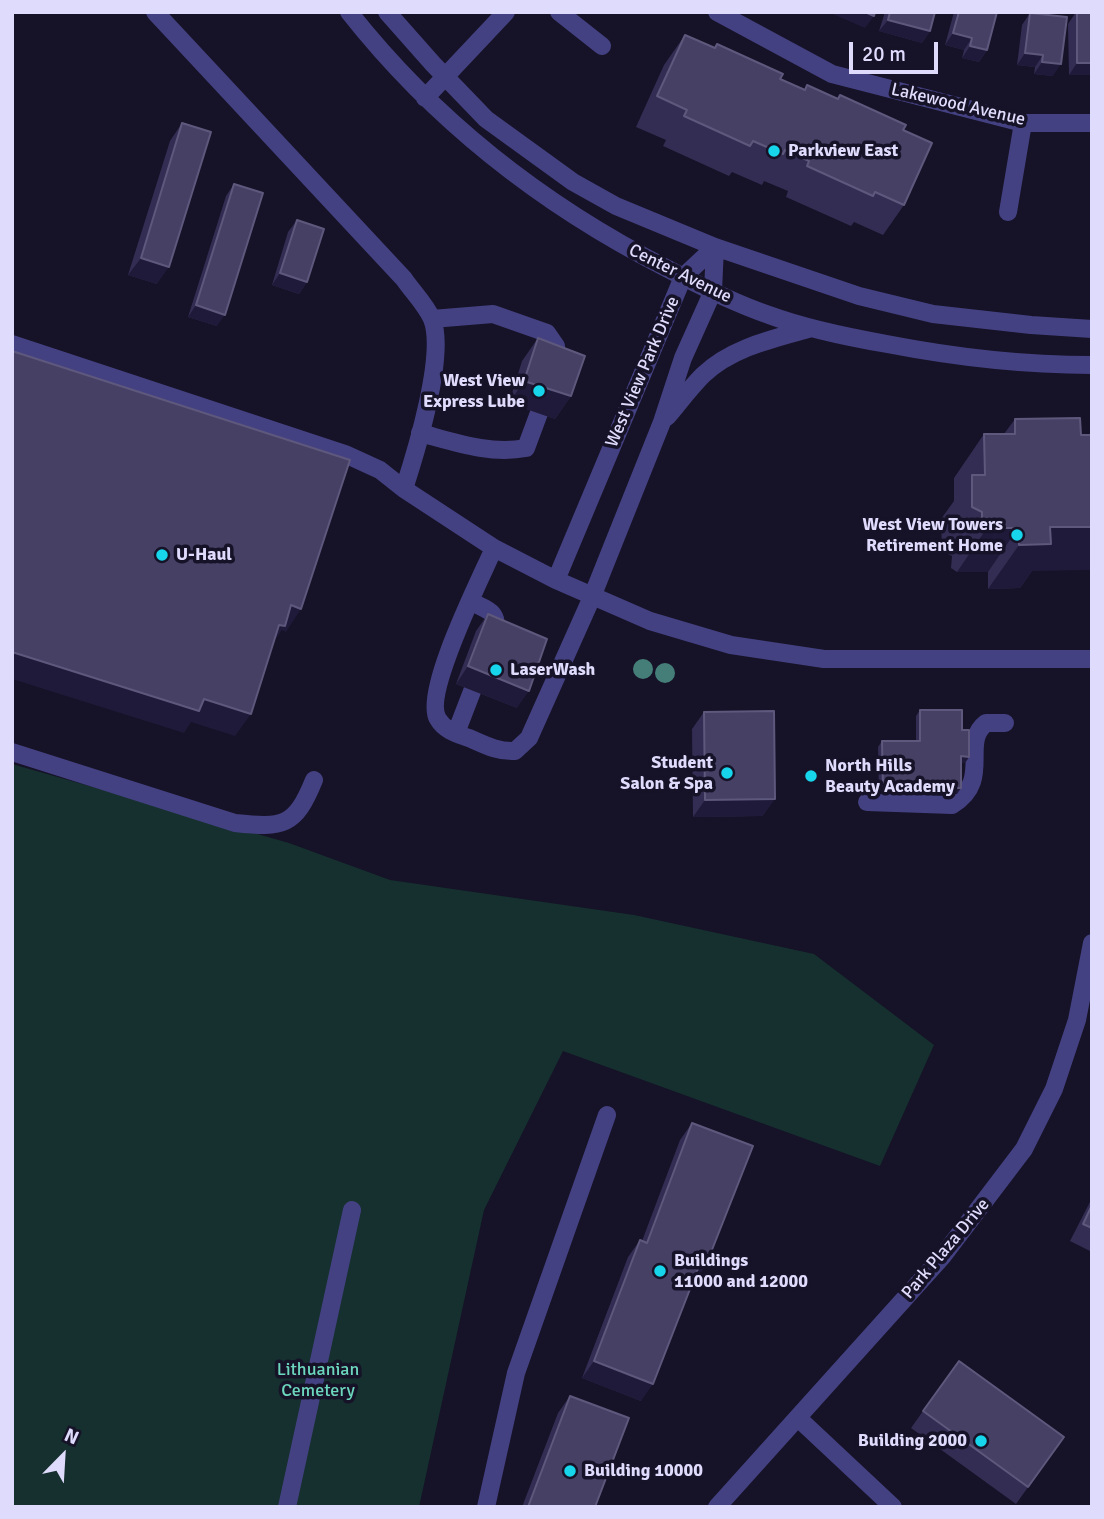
<!DOCTYPE html>
<style>
body{margin:0}
#map{position:relative;width:1104px;height:1519px;overflow:hidden;background:#161227;font-family:Signika,sans-serif}
canvas{display:block}
.frame{position:absolute;inset:0;border:14px solid #dfdbfc;pointer-events:none}
.north{position:absolute;left:28px;top:1421px;width:70px;height:70px;-webkit-text-stroke:5px #161227;paint-order:stroke;rotate:24deg;font-size:19px;font-weight:700;line-height:28px;text-align:center;color:#dfdbfc}
.north::after{content:'';display:block;margin:auto;width:24px;height:32px;background:#dfdbfc;clip-path:polygon(50% 0,100% 100%,50% 72%,0 100%)}
.scale{position:absolute;left:849px;top:42px;width:89px;height:32px;box-sizing:border-box;border:4px solid #dfdbfc;border-top:0;padding-left:9px;font-size:21px;line-height:24px;white-space:nowrap;color:#dfdbfc;-webkit-text-stroke:5px #161227;paint-order:stroke}
</style>
<div id="map">
<canvas width="1104" height="1519"></canvas>
<div class="frame"></div>
<div class="north">N</div>
<div class="scale">20 m</div>
</div>
<script>
const context = document.querySelector('canvas').getContext('2d');
context.lineJoin = 'round';
function fill(path, color) {
  context.fillStyle = color;
  context.fill(path, 'evenodd');
}
function strokePath(path, color, width, dash) {
  context.strokeStyle = color;
  context.lineWidth = width;
  context.lineCap = dash ? 'butt' : 'round';
  context.setLineDash(dash || []);
  context.stroke(path);
}
function drawText(font, color, halo, rows, align = 'center') {
  context.font = font + ' Signika,sans-serif';
  context.lineWidth = 7;
  context.setLineDash([]);
  context.textBaseline = 'middle';
  context.strokeStyle = halo;
  context.fillStyle = color;
  for (const [text, x, y, turn = 0] of rows) {
    context.save();
    context.translate(x, y);
    context.rotate((+turn || 0) * Math.PI / 180);
    context.textAlign = isNaN(turn) ? turn : align;
    if (halo) context.strokeText(text, 0, 0);
    context.fillText(text, 0, 0);
    context.restore();
  }
}
fill(new Path2D(`
 M 12,764 L 289,843 L 390,880 L 634,915 L 814,954 L 934,1045 L 880,1166 L 563,1051 L 484,1210 L 419,1507 L 12,1507 Z`), '#15302f');
strokePath(new Path2D(`
 M 155,12 L 404,279 C 412,291 426,305 432,319 C 446,354 416,452 404,489
 M 349,12 C 435,121 544,206 668,269 C 700,286 734,303 769,315 C 807,329 847,337 887,344 C 954,357 1023,365 1092,365
 M 387,12 L 433,64 L 486,119 L 573,182 L 616,206 L 715,247 L 859,296 L 933,314 L 1031,325 L 1092,329
 M 559,12 L 602,46
 M 717,12 L 832,74 L 1023,123 L 1092,123
 M 425,98 L 506,12
 M 1008,212 L 1023,123
 M 432,319 L 493,314 L 547,333 L 556,346 L 557,356 L 553,368
 M 12,344 L 345,454 L 380,470 L 404,489 L 494,548 L 556,580 L 650,621 L 731,645 L 824,659 L 1092,659
 M 667,417 C 679,403 690,388 703,375 C 731,348 772,339 808,329
 M 420,433 C 454,442 490,455 526,448 L 539,413
 M 494,548 C 481,578 422,694 438,719 C 445,731 458,734 469,738 C 485,745 498,752 515,751 L 529,738 L 592,597 L 662,422 L 683,358 L 713,291 L 715,247
 M 556,580 L 683,277 L 715,247
 M 471,602 C 491,611 502,614 492,639
 M 456,733 L 481,668
 M 12,752 L 235,823 C 283,828 295,827 314,780
 M 867,802 L 952,805 C 993,780 960,743 986,723 L 1005,723
 M 798,1418 L 893,1507
 M 287,1507 L 352,1210
 M 486,1507 L 516,1373 L 607,1115
 M 717,1507 L 942,1257 L 1024,1149 L 1054,1089 L 1077,1020 L 1092,943`), '#444182', 18);
context.fillStyle = '#457e79';
for (const [x, y] of [
 [643,669],
 [665,673]
]) {
  context.beginPath();
  context.arc(x, y, 10, 0, 2 * Math.PI);
  context.fill();
}
fill(new Path2D(`
 M 885,12 L 935,12 L 930,31 L 922,43 L 879,31 Z
 M 954,12 L 997,12 L 987,50 L 979,62 L 962,58 L 964,50 L 945,45 Z
 M 1076,12 L 1092,75 L 1069,75 L 1068,24 Z
 M 1030,13 L 1053,76 L 1034,74 L 1035,67 L 1017,65 L 1022,25 Z
 M 685,35 L 714,48 L 717,44 L 780,79 L 804,90 L 807,85 L 837,99 L 840,95 L 903,130 L 904,205 L 883,235 L 854,222 L 851,226 L 786,197 L 788,191 L 764,181 L 762,185 L 732,172 L 729,176 L 663,146 L 666,140 L 636,127 L 664,65 Z
 M 182,123 L 157,284 L 128,275 L 170,141 Z
 M 234,184 L 217,326 L 188,317 L 226,196 Z
 M 297,220 L 307,282 L 299,294 L 272,285 L 288,232 Z
 M 538,338 L 571,396 L 555,419 L 509,403 L 522,361 Z
 M 1015,419 L 1032,571 L 1020,588 L 988,589 L 988,572 L 957,572 L 951,568 L 952,556 L 942,551 L 941,519 L 954,501 L 954,478 L 984,434 L 1004,434 Z
 M 488,614 L 517,708 L 456,684 L 476,631 Z
 M 920,710 L 962,730 L 969,757 L 965,763 L 961,762 L 957,794 L 879,794 L 878,747 L 882,741 L 916,741 L 916,716 Z
 M 704,712 L 763,816 L 693,817 L 692,729 Z
 M 692,1123 L 706,1265 L 693,1283 L 641,1401 L 582,1378 L 628,1257 L 640,1240 L 642,1241 L 680,1140 Z
 M 1092,1198 L 1092,1252 L 1070,1241 Z
 M 570,1396 L 595,1507 L 522,1507 L 558,1413 Z
 M 923,1411 L 1064,1437 L 1016,1504 L 911,1428 Z`), '#342d53');
fill(new Path2D(`
 M 828,12 L 865,12 L 874,16 L 865,28 Z
 M 888,20 L 930,31 L 922,43 L 879,31 Z
 M 953,33 L 972,38 L 964,50 L 945,45 Z
 M 970,46 L 987,50 L 979,62 L 962,58 Z
 M 1025,53 L 1043,55 L 1035,67 L 1017,65 Z
 M 1042,62 L 1061,64 L 1053,76 L 1034,74 Z
 M 1077,63 L 1092,63 L 1092,75 L 1069,75 Z
 M 141,258 L 169,267 L 157,284 L 128,275 Z
 M 280,273 L 307,282 L 299,294 L 272,285 Z
 M 196,305 L 225,315 L 217,326 L 188,317 Z
 M 524,381 L 571,396 L 555,419 L 509,403 Z
 M 1050,527 L 1092,527 L 1092,570 L 1032,571 L 1020,588 L 988,589 L 1019,545 Z
 M 987,528 L 1018,528 L 988,572 L 957,572 Z
 M 291,605 L 301,609 L 286,632 L 282,630 L 269,648 L 264,647 Z
 M 12,652 L 204,699 L 251,714 L 235,736 L 191,722 L 184,733 L 12,679 Z
 M 468,666 L 529,691 L 517,708 L 456,684 Z
 M 961,756 L 969,757 L 965,763 L 957,762 Z
 M 883,788 L 961,788 L 957,794 L 879,794 Z
 M 775,799 L 763,816 L 693,817 L 705,800 Z
 M 706,1265 L 693,1283 L 687,1283 L 699,1266 Z
 M 594,1361 L 653,1384 L 641,1401 L 582,1378 Z`), '#201a3a');
const building = new Path2D(`
 M 865,12 L 875,12 L 874,16 Z
 M 890,12 L 935,12 L 930,31 L 888,20 Z
 M 959,12 L 997,12 L 987,50 L 970,46 L 972,38 L 953,33 Z
 M 1077,12 L 1092,12 L 1092,63 L 1077,63 Z
 M 1030,13 L 1067,17 L 1061,64 L 1042,62 L 1043,55 L 1025,53 Z
 M 685,35 L 715,48 L 717,44 L 783,74 L 780,79 L 805,90 L 807,85 L 838,99 L 840,95 L 906,125 L 903,130 L 932,143 L 904,205 L 875,192 L 873,196 L 807,166 L 809,161 L 785,150 L 783,154 L 753,141 L 750,146 L 684,116 L 687,110 L 657,96 Z
 M 182,123 L 211,132 L 169,267 L 141,258 Z
 M 234,184 L 263,193 L 225,315 L 196,305 Z
 M 297,220 L 324,229 L 307,282 L 280,273 Z
 M 538,338 L 585,356 L 571,396 L 524,381 Z
 M 12,351 L 350,460 L 301,609 L 291,605 L 285,626 L 279,625 L 251,714 L 204,699 L 199,711 L 12,652 Z
 M 1080,418 L 1081,435 L 1092,435 L 1092,527 L 1050,527 L 1051,544 L 1019,545 L 1018,528 L 987,528 L 982,524 L 982,512 L 972,507 L 972,475 L 985,475 L 984,434 L 1015,434 L 1015,419 Z
 M 488,614 L 547,639 L 529,691 L 468,666 Z
 M 920,710 L 962,710 L 962,730 L 969,730 L 969,757 L 961,756 L 961,788 L 883,788 L 882,741 L 920,741 Z
 M 774,711 L 775,799 L 705,800 L 704,712 Z
 M 692,1123 L 753,1146 L 706,1265 L 699,1266 L 653,1384 L 594,1361 L 640,1240 L 647,1243 Z
 M 1092,1205 L 1092,1228 L 1083,1224 Z
 M 959,1361 L 1064,1437 L 1028,1487 L 923,1411 Z
 M 570,1396 L 629,1418 L 595,1507 L 528,1507 Z`);
fill(building, '#464065');
strokePath(building, '#5e587d', 2);
for (const [x, y, r, color] of [
 [774,151,7,"#17d6eb"],
 [539,391,7,"#17d6eb"],
 [1017,535,7,"#17d6eb"],
 [162,555,7,"#17d6eb"],
 [496,670,7,"#17d6eb"],
 [727,773,7,"#17d6eb"],
 [811,776,7,"#17d6eb"],
 [660,1271,7,"#17d6eb"],
 [981,1441,7,"#17d6eb"],
 [570,1471,7,"#17d6eb"]
]) {
  const dot = new Path2D();
  dot.arc(x, y, r, 0, 2 * Math.PI);
  context.fillStyle = color;
  context.fill(dot);
  strokePath(dot, '#161227', 2.5);
}
drawText('18px', '#dfdbfc', '#161227', [
 ["Lakewood Avenue",958,105,13],
 ["Center Avenue",680,274,26],
 ["West View Park Drive",643,372,-67],
 ["Park Plaza Drive",946,1249,-50]
]);
drawText('bold 18px', '#dfdbfc', '#161227', [
 ["Parkview East",788,151],
 ["West View",525,381,"right"],
 ["Express Lube",525,402,"right"],
 ["West View Towers",1003,525,"right"],
 ["Retirement Home",1003,546,"right"],
 ["U-Haul",176,555],
 ["LaserWash",510,670],
 ["Student",713,763,"right"],
 ["Salon & Spa",713,784,"right"],
 ["North Hills",825,766],
 ["Beauty Academy",825,787],
 ["Buildings",674,1261],
 ["11000 and 12000",674,1282],
 ["Building 2000",967,1441,"right"],
 ["Building 10000",584,1471]
], 'left');
drawText('18px', '#6cd7bc', '#161227', [
 ["Lithuanian",318,1370],
 ["Cemetery",318,1391]
]);
</script>
